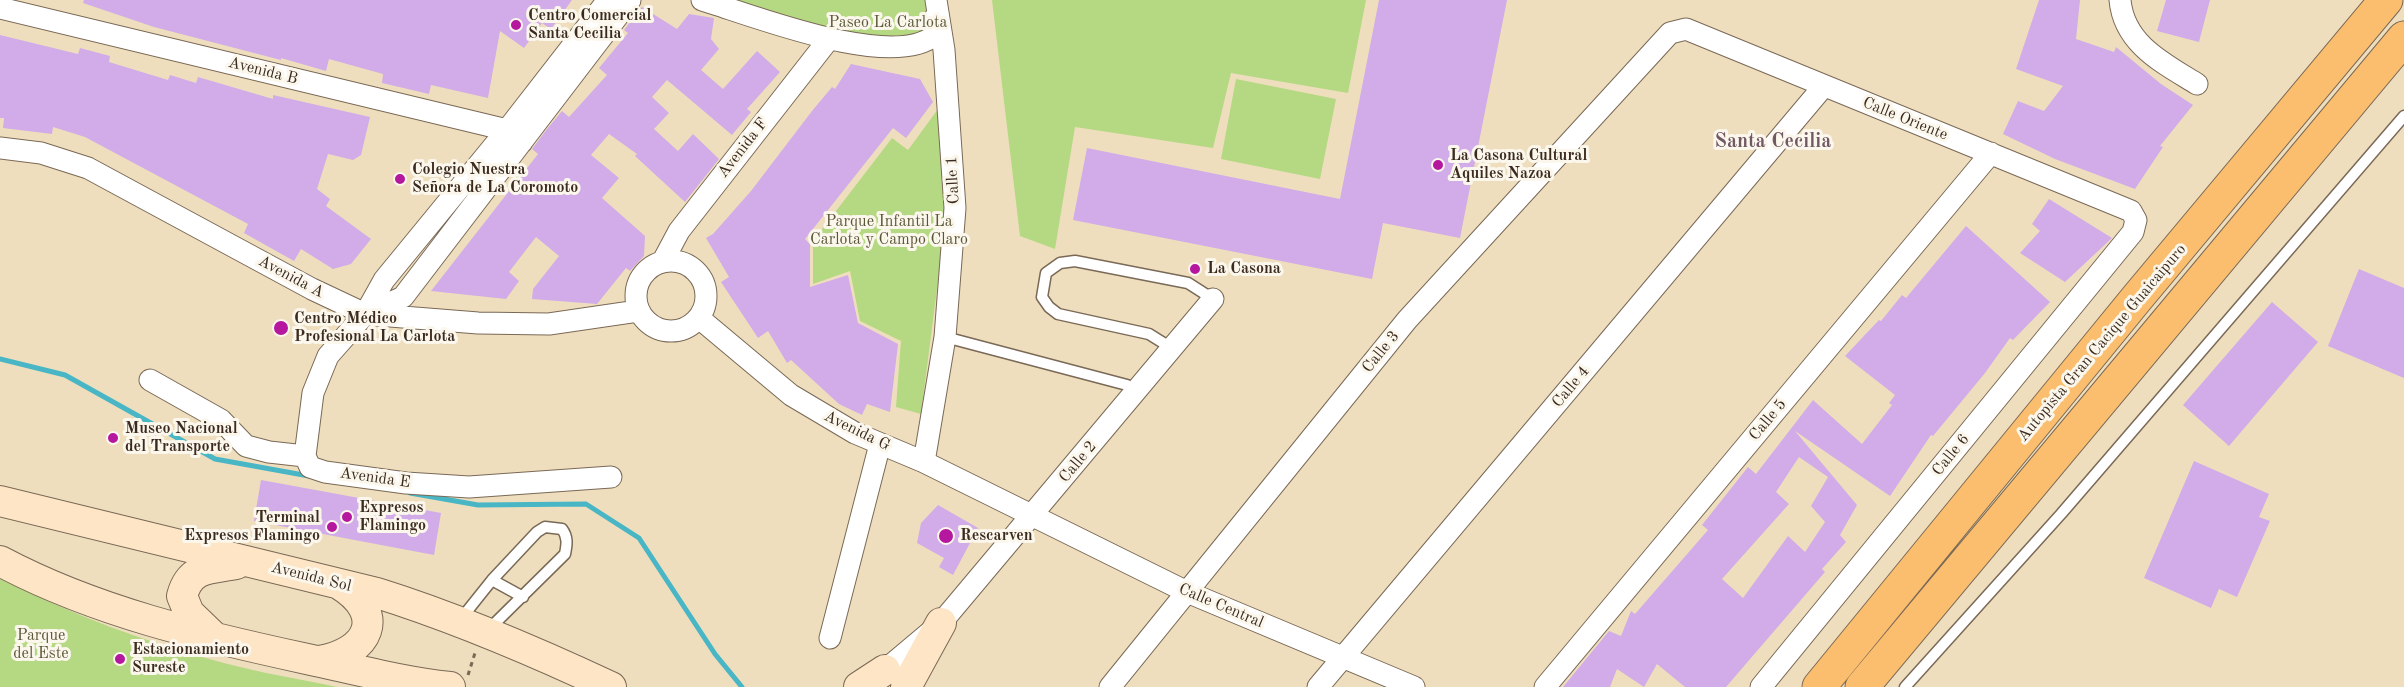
<!DOCTYPE html>
<meta charset="utf-8">
<style>
body{margin:0}
canvas{display:block;background:#eedebd}
</style>
<canvas width="2404" height="687"></canvas>
<script>
const context = document.querySelector('canvas').getContext('2d');
context.lineJoin = 'round';
function fill(path, color) {
  context.fillStyle = color;
  context.fill(path, 'evenodd');
}
function strokePath(path, color, width, dash) {
  context.strokeStyle = color;
  context.lineWidth = width;
  context.lineCap = dash ? 'butt' : 'round';
  context.setLineDash(dash || []);
  context.stroke(path);
}
function drawText(font, color, halo, rows, align = 'center') {
  context.font = font + ' "Old Standard TT",serif';
  context.lineWidth = 6;
  context.setLineDash([]);
  context.textBaseline = 'middle';
  context.strokeStyle = halo;
  context.fillStyle = color;
  for (const [text, x, y, turn = 0] of rows) {
    context.save();
    context.translate(x, y);
    context.rotate((+turn || 0) * Math.PI / 180);
    context.textAlign = isNaN(turn) ? turn : align;
    if (halo) context.strokeText(text, 0, 0);
    context.fillText(text, 0, 0);
    context.restore();
  }
}
fill(new Path2D(`
 M 702,0 L 932,0 L 935,35 L 911,47 Z
 M 992,0 L 1366,0 L 1348,93 L 1231,73 L 1213,148 L 1075,127 L 1055,249 L 1020,236 Z
 M 1236,79 L 1336,99 L 1320,179 L 1221,159 Z
 M 941,105 L 948,203 L 921,414 L 896,407 L 901,341 L 860,321 L 850,271 L 813,284 L 813,241 L 892,138 L 908,150 Z
 M 0,579 C 72,614 146,643 224,663 C 261,673 300,679 337,687 L 0,687 Z`), '#b5d982');
strokePath(new Path2D(`
 M 0,359 L 65,375 L 215,459 L 309,476
 M 410,493 L 478,505 L 586,504 L 639,538 L 715,654 L 742,687`), '#49b6c5', 5);
fill(new Path2D(`
 M 84,0 L 572,0 L 551,29 L 542,23 L 524,48 L 500,31 L 488,98 L 431,85 L 429,94 L 382,83 L 383,74 L 329,59 L 326,71 L 281,58 L 281,60 L 154,27 L 83,3 Z
 M 1379,0 L 1507,0 L 1460,238 L 1383,223 L 1372,279 L 1073,220 L 1087,148 L 1340,199 Z
 M 2039,0 L 2080,0 L 2076,39 L 2114,52 L 2116,47 L 2161,84 L 2193,105 L 2160,146 L 2163,147 L 2135,189 L 2055,159 L 2003,134 L 2018,101 L 2044,111 L 2063,86 L 2016,69 Z
 M 2166,0 L 2210,0 L 2199,42 L 2157,31 Z
 M 642,7 L 677,29 L 689,14 L 714,18 L 711,39 L 719,49 L 701,70 L 723,89 L 757,51 L 780,72 L 747,109 L 751,112 L 732,135 L 667,80 L 652,97 L 669,113 L 654,129 L 678,151 L 693,134 L 719,159 L 685,202 L 635,156 L 637,154 L 609,134 L 591,155 L 619,178 L 602,198 L 645,236 L 644,256 L 630,271 L 626,268 L 597,304 L 532,299 L 533,289 L 559,256 L 536,237 L 509,272 L 519,281 L 506,299 L 431,291 L 538,154 L 532,149 L 547,129 L 562,111 L 569,117 L 607,75 L 599,68 L 628,33 L 624,30 Z
 M 0,35 L 78,54 L 80,48 L 110,56 L 109,62 L 168,80 L 170,75 L 196,83 L 198,77 L 273,99 L 273,95 L 370,117 L 361,155 L 353,160 L 328,154 L 317,189 L 330,199 L 326,206 L 371,239 L 351,264 L 333,269 L 301,249 L 294,261 L 244,233 L 248,224 L 85,137 L 53,127 L 52,134 L 3,128 L 4,118 L 0,118 Z
 M 851,64 L 920,79 L 933,102 L 906,138 L 893,128 L 805,239 L 810,244 L 810,287 L 848,275 L 858,323 L 898,344 L 890,412 L 867,404 L 862,415 L 839,404 L 791,360 L 787,363 L 768,331 L 758,338 L 721,282 L 729,277 L 706,238 L 713,234 L 751,191 L 812,111 L 832,87 L 835,89 Z
 M 2049,199 L 2112,238 L 2065,282 L 2020,253 L 2040,231 L 2032,224 Z
 M 1966,226 L 2050,302 L 2013,340 L 2010,338 L 1985,373 L 1933,436 L 1931,435 L 1890,496 L 1795,431 L 1857,505 L 1840,535 L 1846,542 L 1822,569 L 1825,572 L 1726,687 L 1685,687 L 1657,664 L 1644,687 L 1617,669 L 1610,687 L 1563,687 L 1609,631 L 1621,636 L 1631,611 L 1635,614 L 1708,530 L 1702,525 L 1748,467 L 1756,474 L 1813,400 L 1862,444 L 1892,405 L 1889,403 L 1895,395 L 1845,356 L 1879,320 L 1881,321 L 1902,295 L 1906,298 ZM 1799,457 L 1828,477 L 1811,506 L 1825,522 L 1805,552 L 1788,536 L 1743,598 L 1722,579 L 1789,504 L 1776,492 Z
 M 2359,269 L 2404,288 L 2404,378 L 2328,346 Z
 M 2272,302 L 2318,342 L 2229,446 L 2183,405 Z
 M 2194,461 L 2269,494 L 2259,517 L 2270,521 L 2237,597 L 2219,589 L 2211,608 L 2144,578 Z
 M 261,480 L 441,513 L 434,555 L 254,521 Z
 M 938,505 L 978,528 L 953,575 L 939,567 L 944,558 L 917,543 L 921,523 Z`), '#d1ace8');
const service = new Path2D(`
 M 945,337 L 1127,385 L 1137,391
 M 1173,349 L 1149,334 L 1058,314 L 1049,307 L 1042,297 L 1046,273 L 1060,263 L 1075,261 L 1188,283 L 1213,299
 M 492,580 L 523,597
 M 460,620 L 492,580 L 537,532 L 545,527 L 562,529 C 568,537 567,544 565,554 L 488,630
 M 1905,687 L 2061,514 L 2404,116`);
const minor = new Path2D(`
 M 608,0 L 507,130 L 384,280 L 365,314 L 328,356 L 313,393 L 305,456 L 310,467 L 325,472 L 406,483 L 469,487 L 611,477
 M 702,0 C 752,15 892,71 935,35 L 936,16
 M 2120,0 C 2124,44 2163,63 2197,84
 M 0,8 L 507,130 L 522,142
 M 0,148 L 41,153 L 88,168 L 312,289 L 365,314 L 478,323 L 549,324 L 638,311
 M636 296a35 35 0 1 1 70 0a35 35 0 1 1-70 0Z
 M 663,261 L 679,231 L 829,39
 M 368,313 L 403,297 L 630,0
 M 699,318 L 791,395 L 855,433 L 924,462 L 1187,592 L 1414,687
 M 150,380 L 221,420 L 246,446 L 269,452 L 305,456
 M 924,462 L 945,337 L 955,208 L 944,50 L 936,0
 M 830,638 L 880,444
 M 885,670 L 941,623 L 1213,299
 M 1110,687 L 1407,320 L 1670,33 L 1686,29 L 2131,211 L 2136,220 L 2133,232 L 1761,687
 M 1318,687 L 1823,87
 M 1545,687 L 1991,153`);
const secondary = new Path2D(`
 M 0,501 L 377,593 C 457,618 534,651 611,687
 M 0,561 C 96,612 201,636 307,659 C 354,669 402,682 450,687
 M 216,639 L 189,613 L 182,596 C 190,566 210,569 236,564
 M 319,661 C 369,653 388,614 339,584
 M 859,687 L 885,670
 M 906,687 L 941,623`);
const motorway = new Path2D(`
 M 1819,687 L 2137,298 L 2386,0
 M 1862,687 L 2404,38`);
strokePath(service, '#7a6956', 13);
strokePath(minor, '#7a6956', 23);
strokePath(secondary, '#7a6956', 32);
strokePath(motorway, '#7a6956', 35);
strokePath(new Path2D(`
 M 468,675 L 475,653`), '#7a6956', 3, [4.5, 4.5]);
strokePath(service, '#fff', 10);
strokePath(minor, '#fff', 21);
strokePath(secondary, '#fde5c5', 30);
strokePath(motorway, '#fbbd6e', 33);
for (const [x, y, r, color] of [
 [516,25,6,"#b5179e"],
 [1438,165,6,"#b5179e"],
 [400,179,6,"#b5179e"],
 [1195,269,6,"#b5179e"],
 [281,328,8,"#b5179e"],
 [113,438,6,"#b5179e"],
 [347,517,6,"#b5179e"],
 [332,527,6,"#b5179e"],
 [946,536,8,"#b5179e"],
 [120,659,6,"#b5179e"]
]) {
  const dot = new Path2D();
  dot.arc(x, y, r, 0, 2 * Math.PI);
  context.fillStyle = color;
  context.fill(dot);
  strokePath(dot, '#fbf7ec', 2);
}
drawText('bold 16px', '#3b2a1e', '#fbf7ec', [
 ["Centro Comercial",528,16],
 ["Santa Cecilia",528,34],
 ["La Casona Cultural",1450,156],
 ["Aquiles Nazoa",1450,174],
 ["Colegio Nuestra",412,170],
 ["Señora de La Coromoto",412,188],
 ["La Casona",1207,269],
 ["Centro Médico",294,319],
 ["Profesional La Carlota",294,337],
 ["Museo Nacional",125,429],
 ["del Transporte",125,447],
 ["Expresos",359,508],
 ["Flamingo",359,526],
 ["Terminal",320,518,"right"],
 ["Expresos Flamingo",320,536,"right"],
 ["Rescarven",960,536],
 ["Estacionamiento",132,650],
 ["Sureste",132,668]
], 'left');
drawText('16px', '#5a5637', '#fbf7ec', [
 ["Paseo La Carlota",888,23],
 ["Parque Infantil La",889,222],
 ["Carlota y Campo Claro",889,240],
 ["Parque",41,636],
 ["del Este",41,654]
]);
drawText('16px', '#3b2a1e', '#fbf7ec', [
 ["Avenida B",263,71,14],
 ["Calle Oriente",1905,119,22],
 ["Avenida F",743,148,-52],
 ["Calle 1",953,180,-93],
 ["Avenida A",291,277,28],
 ["Autopista Gran Cacique Guaicaipuro",2102,343,-50],
 ["Calle 3",1381,352,-51],
 ["Calle 4",1571,387,-50],
 ["Calle 5",1768,420,-50],
 ["Avenida G",857,431,26],
 ["Calle 6",1951,455,-51],
 ["Calle 2",1078,462,-50],
 ["Avenida E",375,478,8],
 ["Avenida Sol",311,577,14],
 ["Calle Central",1221,606,23]
]);
drawText('bold 20px', '#705865', '#fbf7ec', [
 ["Santa Cecilia",1773,142]
]);
</script>
